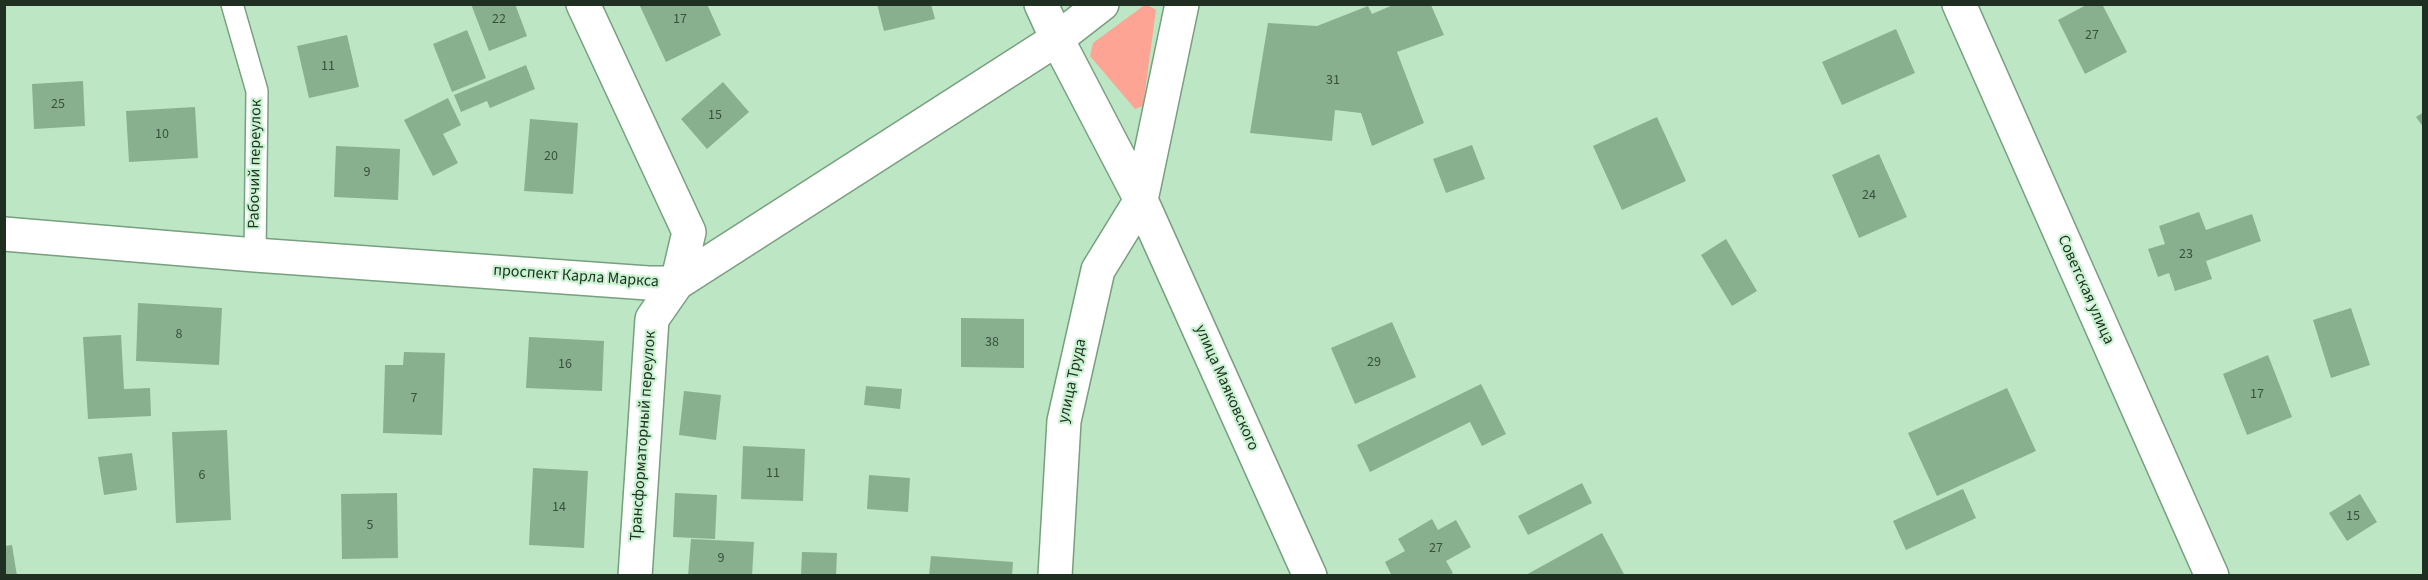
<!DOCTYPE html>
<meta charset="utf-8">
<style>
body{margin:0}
#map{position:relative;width:2428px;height:580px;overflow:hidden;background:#bce6c4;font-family:"Source Sans 3",sans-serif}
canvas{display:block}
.frame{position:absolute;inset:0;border:6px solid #1f3023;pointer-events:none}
</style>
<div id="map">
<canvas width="2428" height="580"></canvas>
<div class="frame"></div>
</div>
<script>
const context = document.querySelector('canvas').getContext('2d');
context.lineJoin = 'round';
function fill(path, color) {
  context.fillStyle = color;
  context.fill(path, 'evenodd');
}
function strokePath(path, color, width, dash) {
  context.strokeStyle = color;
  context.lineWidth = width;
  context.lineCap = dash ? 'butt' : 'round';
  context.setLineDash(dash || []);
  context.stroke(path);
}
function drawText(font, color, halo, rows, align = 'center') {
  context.font = font + ' "Source Sans 3",sans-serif';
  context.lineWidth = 4.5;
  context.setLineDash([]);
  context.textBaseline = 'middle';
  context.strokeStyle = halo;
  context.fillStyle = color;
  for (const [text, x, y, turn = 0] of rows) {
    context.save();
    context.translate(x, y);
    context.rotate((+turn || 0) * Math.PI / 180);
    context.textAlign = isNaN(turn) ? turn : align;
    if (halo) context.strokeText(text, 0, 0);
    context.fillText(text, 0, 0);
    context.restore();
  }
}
fill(new Path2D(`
 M 1146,4 L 1156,10 L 1143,106 L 1135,109 L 1090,56 L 1093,43 Z`), '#fea494');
fill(new Path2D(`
 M 471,4 L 515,4 L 527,36 L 489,51 Z
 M 639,4 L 707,4 L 721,35 L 666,62 Z
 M 877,4 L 931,4 L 935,19 L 884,31 Z
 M 2088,4 L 2102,4 L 2127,52 L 2085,74 L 2058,20 Z
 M 1393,5 L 1431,5 L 1444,35 L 1397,52 L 1424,123 L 1372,146 L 1361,113 L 1335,110 L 1332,141 L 1250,133 L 1268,23 L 1317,26 L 1368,6 L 1372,14 Z
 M 1896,29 L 1915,73 L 1842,105 L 1822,62 Z
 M 467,30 L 486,78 L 452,92 L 433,44 Z
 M 347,35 L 359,87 L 309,98 L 297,46 Z
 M 526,65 L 535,89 L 490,108 L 487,101 L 461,112 L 454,95 Z
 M 83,81 L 85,126 L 34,129 L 32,84 Z
 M 723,82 L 749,112 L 707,149 L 681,119 Z
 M 448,98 L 461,125 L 443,134 L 458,163 L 433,176 L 404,120 Z
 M 195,107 L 198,158 L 129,162 L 126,111 Z
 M 2424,112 L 2424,128 L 2416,117 Z
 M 1657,117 L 1686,181 L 1622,210 L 1593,146 Z
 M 530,119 L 578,123 L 573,194 L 524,191 Z
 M 1472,145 L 1485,179 L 1446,193 L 1433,159 Z
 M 336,146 L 400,149 L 398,200 L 334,197 Z
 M 1879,154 L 1907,217 L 1859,238 L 1832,175 Z
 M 2199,212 L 2206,230 L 2252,214 L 2261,241 L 2206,261 L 2212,279 L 2175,291 L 2169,273 L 2158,277 L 2148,249 L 2165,244 L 2159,226 Z
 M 1726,239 L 1757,291 L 1732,306 L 1701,255 Z
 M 138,303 L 222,308 L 219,365 L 136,361 Z
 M 2351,308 L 2370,365 L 2331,378 L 2313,320 Z
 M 961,318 L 1024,319 L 1024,368 L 961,367 Z
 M 1392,322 L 1416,377 L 1355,404 L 1331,348 Z
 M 121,335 L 124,389 L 150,388 L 151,416 L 88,419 L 83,337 Z
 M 529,337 L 604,341 L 602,391 L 526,388 Z
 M 404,352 L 445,353 L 442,435 L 383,433 L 385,365 L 403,365 Z
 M 2268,355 L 2292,417 L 2247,435 L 2223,374 Z
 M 1481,384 L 1506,434 L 1482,446 L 1470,422 L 1370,472 L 1357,445 Z
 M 866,386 L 902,389 L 900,409 L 864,405 Z
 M 2007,388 L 2036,451 L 1937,496 L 1908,433 Z
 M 684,391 L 721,395 L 716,440 L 679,435 Z
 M 227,430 L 231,520 L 176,523 L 172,432 Z
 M 743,446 L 805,449 L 803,501 L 741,499 Z
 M 132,453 L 137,490 L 104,495 L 98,457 Z
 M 533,468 L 588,471 L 584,548 L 529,545 Z
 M 869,475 L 910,478 L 908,512 L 867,509 Z
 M 1582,483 L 1592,503 L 1528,535 L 1518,516 Z
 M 1963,489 L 1976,518 L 1906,550 L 1893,521 Z
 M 397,493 L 398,558 L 342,559 L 341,494 Z
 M 675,493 L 717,495 L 715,539 L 673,537 Z
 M 2360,494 L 2377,522 L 2347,541 L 2329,513 Z
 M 1432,519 L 1438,530 L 1456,520 L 1471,547 L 1446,561 L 1453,573 L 1448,576 L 1392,576 L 1385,562 L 1405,551 L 1398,539 Z
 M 1602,533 L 1625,576 L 1524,576 Z
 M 691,539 L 754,542 L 752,576 L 688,576 Z
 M 12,545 L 17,576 L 4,576 L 4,546 Z
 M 802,552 L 837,553 L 836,576 L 801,576 Z
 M 931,556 L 1013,562 L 1012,576 L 929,576 Z`), '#88b08f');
const service = new Path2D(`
 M 232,4 L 257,91 L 255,255`);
const minor = new Path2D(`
 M 583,4 L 689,232 L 677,283 L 652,319 L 635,576
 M 1041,4 L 1057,39 L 1141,200 L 1310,576
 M 1959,4 L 2212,576
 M 4,234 L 255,255 L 648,283 L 677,283 L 1057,39 L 1102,4
 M 1055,576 L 1064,421 L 1098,270 L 1141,200 L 1182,4`);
strokePath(service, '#789f7f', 24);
strokePath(minor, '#789f7f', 36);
strokePath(service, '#fff', 21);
strokePath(minor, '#fff', 33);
drawText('14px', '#39503e', null, [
 ["22",499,20],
 ["17",680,20],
 ["27",2092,36],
 ["11",328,67],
 ["31",1333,81],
 ["25",58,105],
 ["15",715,116],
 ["10",162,135],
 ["20",551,157],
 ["9",367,173],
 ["24",1869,196],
 ["23",2186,255],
 ["8",179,335],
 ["38",992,343],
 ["29",1374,363],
 ["16",565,365],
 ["17",2257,395],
 ["7",414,399],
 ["11",773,474],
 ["6",202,476],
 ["14",559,508],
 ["15",2353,517],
 ["5",370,526],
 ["27",1436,549],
 ["9",721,559]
]);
drawText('16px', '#1f3023', '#c9f3d0', [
 ["Рабочий переулок",256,164,-89],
 ["проспект Карла Маркса",576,277,4],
 ["Советская улица",2085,290,66],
 ["улица Труда",1073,381,-78],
 ["улица Маяковского",1226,388,66],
 ["Трансформаторный переулок",644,436,-86]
]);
</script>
